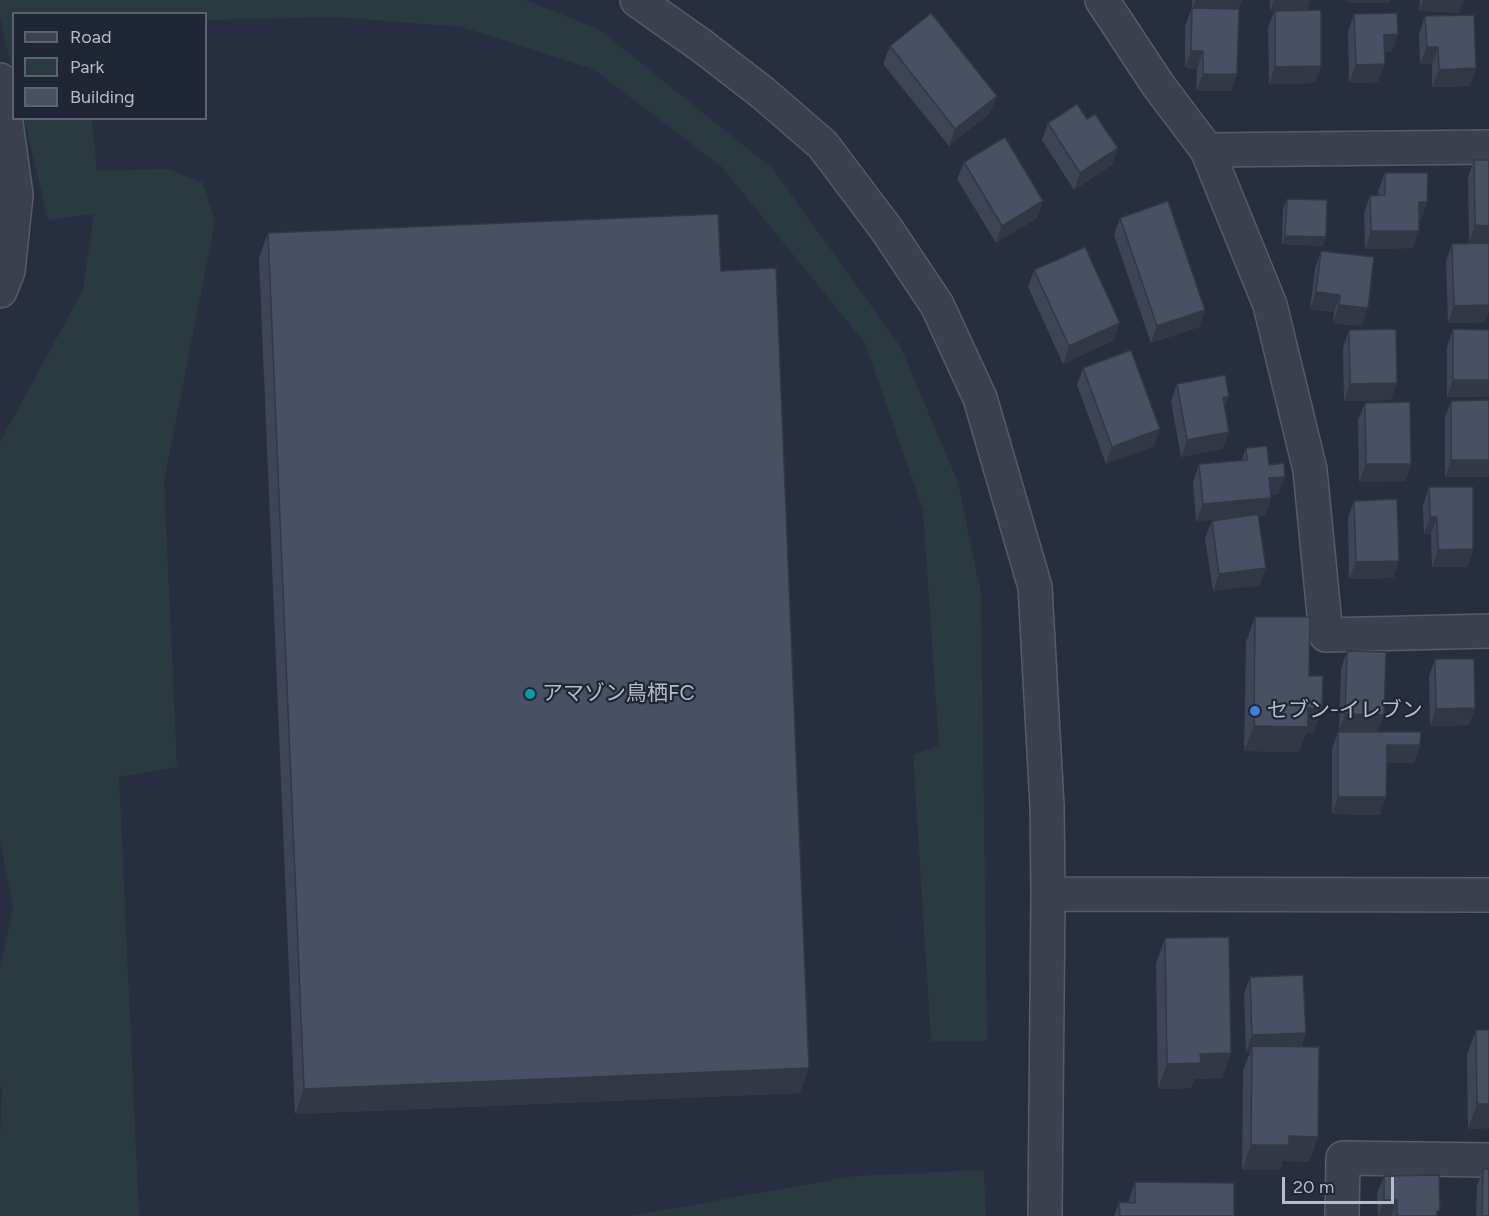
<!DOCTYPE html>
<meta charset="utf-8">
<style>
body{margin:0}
#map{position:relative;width:1489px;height:1216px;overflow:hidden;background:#272e3f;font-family:Figtree,sans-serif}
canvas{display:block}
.legend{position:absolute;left:12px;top:12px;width:195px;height:108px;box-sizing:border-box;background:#1f2635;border:2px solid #5c6271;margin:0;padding:8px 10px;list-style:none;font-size:18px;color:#b7bcca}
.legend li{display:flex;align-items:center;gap:12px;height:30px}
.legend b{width:30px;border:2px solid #5c6271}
.scale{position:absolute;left:1282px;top:1177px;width:112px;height:27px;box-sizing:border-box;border:3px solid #b7bcca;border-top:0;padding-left:8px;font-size:18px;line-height:21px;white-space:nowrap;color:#b7bcca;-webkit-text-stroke:4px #1f2635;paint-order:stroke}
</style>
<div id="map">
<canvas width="1489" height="1216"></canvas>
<ul class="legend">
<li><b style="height:8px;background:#3b414f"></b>Road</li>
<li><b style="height:16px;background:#293b40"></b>Park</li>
<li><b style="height:16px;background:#485063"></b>Building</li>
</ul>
<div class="scale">20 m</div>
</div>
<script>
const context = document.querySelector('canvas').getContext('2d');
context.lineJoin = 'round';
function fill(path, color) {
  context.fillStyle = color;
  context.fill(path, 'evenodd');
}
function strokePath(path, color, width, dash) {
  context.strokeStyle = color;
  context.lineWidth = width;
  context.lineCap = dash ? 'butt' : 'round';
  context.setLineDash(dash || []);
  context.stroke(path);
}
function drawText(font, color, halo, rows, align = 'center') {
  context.font = font + ' Figtree,"Noto Sans JP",sans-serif';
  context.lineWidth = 4.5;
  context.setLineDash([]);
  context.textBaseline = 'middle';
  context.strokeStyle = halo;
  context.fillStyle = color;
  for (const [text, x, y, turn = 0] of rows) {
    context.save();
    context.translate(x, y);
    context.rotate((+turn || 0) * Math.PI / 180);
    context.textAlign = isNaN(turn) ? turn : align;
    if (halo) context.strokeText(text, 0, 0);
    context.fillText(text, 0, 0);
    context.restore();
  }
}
fill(new Path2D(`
 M 0,0 L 526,0 L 600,30 L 773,169 L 900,346 L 958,482 L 981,594 L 987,1041 L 931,1041 L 913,754 L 939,746 L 923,510 L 865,343 L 722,167 L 593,69 L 462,27 L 335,17 L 206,20 L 206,14 L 14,14 L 13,75 L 0,18 Z
 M 24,119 L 92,119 L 97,171 L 168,169 L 203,183 L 215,222 L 164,480 L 177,767 L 119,777 L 139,1216 L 0,1216 L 0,1139 L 2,1088 L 0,1086 L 0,968 L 13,908 L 0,840 L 0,442 L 83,290 L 94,214 L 48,220 Z
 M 984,1170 L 986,1216 L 630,1216 L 854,1176 Z`), '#293b40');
const minor = new Path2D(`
 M 1102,0 L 1158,85 L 1207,150 L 1270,305 L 1310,470 L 1326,635 L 1489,631
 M 0,80 L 16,195 L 8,271 L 0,291
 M 1207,150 L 1489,147
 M 1342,1216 L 1343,1158 L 1489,1160`);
const tertiary = new Path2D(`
 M 637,0 L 702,46 L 763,93 L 823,145 L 887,230 L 937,305 L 980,398 L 1035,587 L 1047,806 L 1048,894 L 1045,1216
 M 1048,894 L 1489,895`);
strokePath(minor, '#555c6a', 36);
strokePath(tertiary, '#555c6a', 36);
strokePath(minor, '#3b414f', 33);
strokePath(tertiary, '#3b414f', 33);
fill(new Path2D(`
 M 1192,0 L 1242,0 L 1238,9 L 1237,74 L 1231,91 L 1196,91 L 1197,69 L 1185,68 L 1185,26 L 1192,8 Z
 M 1270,0 L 1310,0 L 1307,10 L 1315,83 L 1269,84 L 1268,28 L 1274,11 L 1270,11 Z
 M 1420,0 L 1464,0 L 1459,13 L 1419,11 Z
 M 1354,14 L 1392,52 L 1384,52 L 1378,82 L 1349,83 L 1348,32 Z
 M 1425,16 L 1476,68 L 1470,86 L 1432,87 L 1432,64 L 1420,64 L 1419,34 Z
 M 890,46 L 990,113 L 949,146 L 883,64 Z
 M 1048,123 L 1112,165 L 1074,190 L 1042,140 Z
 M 1474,160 L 1489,243 L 1469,243 L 1468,177 Z
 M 964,162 L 1043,201 L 1037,218 L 996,243 L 957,179 Z
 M 1385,173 L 1427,202 L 1421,219 L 1419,219 L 1413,248 L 1365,249 L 1364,213 L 1370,196 L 1379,195 L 1378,191 Z
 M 1287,199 L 1326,237 L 1322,246 L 1282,244 L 1283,208 Z
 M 1120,218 L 1205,310 L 1199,327 L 1151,343 L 1114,235 Z
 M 268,233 L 721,271 L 800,1093 L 295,1114 L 259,258 Z
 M 1489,243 L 1489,311 L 1485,322 L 1448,323 L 1446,261 L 1452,244 Z
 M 1321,251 L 1362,326 L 1333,323 L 1334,312 L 1310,309 L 1315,268 Z
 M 1034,270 L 1114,340 L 1063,364 L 1028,287 Z
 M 1453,329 L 1489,330 L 1489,397 L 1447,397 L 1447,347 Z
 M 1349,330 L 1391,400 L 1344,401 L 1343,347 Z
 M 1083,368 L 1154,446 L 1106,464 L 1077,385 Z
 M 1177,384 L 1229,396 L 1224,408 L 1229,432 L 1222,449 L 1181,457 L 1171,401 Z
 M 1489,400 L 1489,473 L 1488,477 L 1445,477 L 1445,418 L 1451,401 Z
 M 1365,403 L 1411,464 L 1405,481 L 1359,482 L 1358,420 Z
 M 1246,448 L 1269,465 L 1278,494 L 1270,495 L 1265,516 L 1258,516 L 1260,585 L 1213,591 L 1205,538 L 1212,521 L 1222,519 L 1196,521 L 1193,482 L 1199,464 L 1241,461 Z
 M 1429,487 L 1473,549 L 1467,567 L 1432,567 L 1431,534 L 1424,534 L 1423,505 Z
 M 1354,501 L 1399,561 L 1393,578 L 1349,579 L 1348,518 Z
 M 1255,617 L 1309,676 L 1322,708 L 1313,733 L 1306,733 L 1299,752 L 1244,751 L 1246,642 Z
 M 1347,651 L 1378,732 L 1420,745 L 1414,763 L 1387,763 L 1380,815 L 1332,814 L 1332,749 L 1338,732 L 1339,732 L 1341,669 Z
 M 1435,659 L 1475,708 L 1469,725 L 1430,726 L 1429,676 Z
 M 1165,938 L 1231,1053 L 1222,1078 L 1195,1079 L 1191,1088 L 1158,1089 L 1156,963 Z
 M 1250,977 L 1306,1033 L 1301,1047 L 1318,1137 L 1309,1162 L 1283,1161 L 1280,1170 L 1242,1170 L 1243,1071 L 1250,1052 L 1246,1052 L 1244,994 Z
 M 1476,1030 L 1489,1030 L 1489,1128 L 1468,1129 L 1467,1055 Z
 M 1483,1169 L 1489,1216 L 1476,1216 L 1477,1186 Z
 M 1384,1176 L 1438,1216 L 1378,1216 L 1377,1194 Z
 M 1135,1182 L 1234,1216 L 1114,1216 L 1119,1202 L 1128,1203 Z`), '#3e4555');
fill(new Path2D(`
 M 1196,0 L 1242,0 L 1238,11 L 1192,10 Z
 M 1274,0 L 1310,0 L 1307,11 L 1270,11 Z
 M 1348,0 L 1391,0 L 1390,3 L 1347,3 Z
 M 1423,0 L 1464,0 L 1459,13 L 1419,11 Z
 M 1398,34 L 1392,52 L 1377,52 L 1384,35 Z
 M 1427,47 L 1438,47 L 1432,64 L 1420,64 Z
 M 1191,51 L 1203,51 L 1197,69 L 1185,68 Z
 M 1385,64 L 1378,82 L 1349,83 L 1356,65 Z
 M 1321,66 L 1315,83 L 1269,84 L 1275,67 Z
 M 1476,68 L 1470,86 L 1432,87 L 1439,70 Z
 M 1203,74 L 1237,74 L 1231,91 L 1196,91 Z
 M 997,96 L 990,113 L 949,146 L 955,129 Z
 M 1118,148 L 1112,165 L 1074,190 L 1080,173 Z
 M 1043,201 L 1037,218 L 996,243 L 1002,226 Z
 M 1419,202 L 1427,202 L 1421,219 L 1412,219 Z
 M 1475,225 L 1489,226 L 1489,243 L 1469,243 Z
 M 1371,231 L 1419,231 L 1413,248 L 1365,249 Z
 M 1285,236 L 1326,237 L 1322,246 L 1282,244 Z
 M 1316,292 L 1340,295 L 1334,312 L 1310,309 Z
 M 1339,305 L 1368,308 L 1362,326 L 1333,323 Z
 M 1489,305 L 1489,311 L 1485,322 L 1448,323 L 1454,306 Z
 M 1205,310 L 1199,327 L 1151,343 L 1157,326 Z
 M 1120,323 L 1114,340 L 1063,364 L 1069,346 Z
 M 1453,380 L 1489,380 L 1489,397 L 1447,397 Z
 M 1397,383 L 1391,400 L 1344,401 L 1350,384 Z
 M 1229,396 L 1222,413 L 1223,398 Z
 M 1160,429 L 1154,446 L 1106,464 L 1112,447 Z
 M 1229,432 L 1222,449 L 1181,457 L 1187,440 Z
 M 1451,460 L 1489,460 L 1489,473 L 1488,477 L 1445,477 Z
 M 1366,464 L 1411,464 L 1405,481 L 1359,482 Z
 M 1285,477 L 1278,494 L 1263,495 L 1269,478 Z
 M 1271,498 L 1265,516 L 1196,521 L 1203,504 Z
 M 1430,517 L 1437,517 L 1431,534 L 1424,534 Z
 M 1473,549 L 1467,567 L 1432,567 L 1438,550 Z
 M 1399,561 L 1393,578 L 1349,579 L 1356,562 Z
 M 1266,568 L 1260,585 L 1213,591 L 1219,574 Z
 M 1308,708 L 1322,708 L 1313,733 L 1306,733 L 1299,752 L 1244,751 L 1254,726 Z
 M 1475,708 L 1469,725 L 1430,726 L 1436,709 Z
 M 1345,714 L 1384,715 L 1378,732 L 1339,732 Z
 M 1387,745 L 1420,745 L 1414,763 L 1380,763 Z
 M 1338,797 L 1386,797 L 1380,815 L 1332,814 Z
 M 1306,1033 L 1299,1051 L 1252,1046 L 1250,1052 L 1246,1052 L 1252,1035 Z
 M 1231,1053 L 1222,1078 L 1195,1079 L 1191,1088 L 1158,1089 L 1167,1064 L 1200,1054 Z
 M 809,1068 L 800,1093 L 295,1114 L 304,1089 Z
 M 1477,1104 L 1489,1104 L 1489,1128 L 1468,1129 Z
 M 1289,1136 L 1318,1137 L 1309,1162 L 1283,1161 L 1280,1170 L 1242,1170 L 1251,1145 Z
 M 1384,1200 L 1397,1200 L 1391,1216 L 1378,1216 Z`), '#323845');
const building = new Path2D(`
 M 1192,8 L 1239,9 L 1237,74 L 1203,74 L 1203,51 L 1191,51 Z
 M 1321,10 L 1321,66 L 1275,67 L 1275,11 Z
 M 931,13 L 997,96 L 955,129 L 890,46 Z
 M 1397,13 L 1398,34 L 1384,35 L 1385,64 L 1356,65 L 1354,14 Z
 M 1474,15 L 1476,68 L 1439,70 L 1438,47 L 1427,47 L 1425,16 Z
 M 1077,104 L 1087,119 L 1095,114 L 1118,148 L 1080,173 L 1048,123 Z
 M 1005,137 L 1043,201 L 1002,226 L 964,162 Z
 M 1474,160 L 1489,160 L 1489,226 L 1475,225 Z
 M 1385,173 L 1428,173 L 1427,202 L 1419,202 L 1419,231 L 1371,231 L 1370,196 L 1385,195 Z
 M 1287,199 L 1327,200 L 1326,237 L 1285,236 Z
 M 1168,201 L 1205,310 L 1157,326 L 1120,218 Z
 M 718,214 L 721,271 L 776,268 L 809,1068 L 304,1089 L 268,233 Z
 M 1489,243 L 1489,305 L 1454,306 L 1452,244 Z
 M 1085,247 L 1120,323 L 1069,346 L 1034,270 Z
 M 1321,251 L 1374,257 L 1368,308 L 1339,305 L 1340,295 L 1316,292 Z
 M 1396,329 L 1397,383 L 1350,384 L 1349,330 Z
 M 1453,329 L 1489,330 L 1489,380 L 1453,380 Z
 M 1131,350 L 1160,429 L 1112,447 L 1083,368 Z
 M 1225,375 L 1229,396 L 1223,398 L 1229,432 L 1187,440 L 1177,384 Z
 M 1489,400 L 1489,460 L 1451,460 L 1451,401 Z
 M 1410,402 L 1411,464 L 1366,464 L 1365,403 Z
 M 1267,446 L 1269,465 L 1284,463 L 1285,477 L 1269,478 L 1271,498 L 1203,504 L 1199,464 L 1247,460 L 1246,448 Z
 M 1429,487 L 1473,487 L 1473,549 L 1438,550 L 1437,517 L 1430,517 Z
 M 1397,499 L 1399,561 L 1356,562 L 1354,501 Z
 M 1258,514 L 1266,568 L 1219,574 L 1212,521 Z
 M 1255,617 L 1310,617 L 1309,676 L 1323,676 L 1322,708 L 1308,708 L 1308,727 L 1254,726 Z
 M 1347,651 L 1386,652 L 1384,715 L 1345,714 Z
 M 1435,659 L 1474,659 L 1475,708 L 1436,709 Z
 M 1338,732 L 1421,732 L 1420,745 L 1387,745 L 1386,797 L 1338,797 Z
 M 1229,937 L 1231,1053 L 1200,1054 L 1201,1063 L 1167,1064 L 1165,938 Z
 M 1303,975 L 1306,1033 L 1252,1035 L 1250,977 Z
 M 1476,1030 L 1489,1030 L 1489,1104 L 1477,1104 Z
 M 1252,1046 L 1319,1047 L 1318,1137 L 1289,1136 L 1289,1145 L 1251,1145 Z
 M 1483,1169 L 1489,1169 L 1489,1216 L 1482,1216 Z
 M 1439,1175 L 1440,1211 L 1437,1211 L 1437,1216 L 1397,1216 L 1397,1200 L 1384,1200 L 1384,1176 Z
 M 1135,1182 L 1234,1183 L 1234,1216 L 1120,1216 L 1119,1202 L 1135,1203 Z`);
fill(building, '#485063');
strokePath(building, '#323845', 1.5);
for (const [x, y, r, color] of [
 [530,694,6,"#0f9aa8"],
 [1255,711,6,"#3f7fe0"]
]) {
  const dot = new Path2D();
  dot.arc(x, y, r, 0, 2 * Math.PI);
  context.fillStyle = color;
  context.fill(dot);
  strokePath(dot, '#1f2635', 2);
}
drawText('21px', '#b7bcca', '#1f2635', [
 ["アマゾン鳥栖FC",542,694],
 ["セブン-イレブン",1267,711]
], 'left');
</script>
